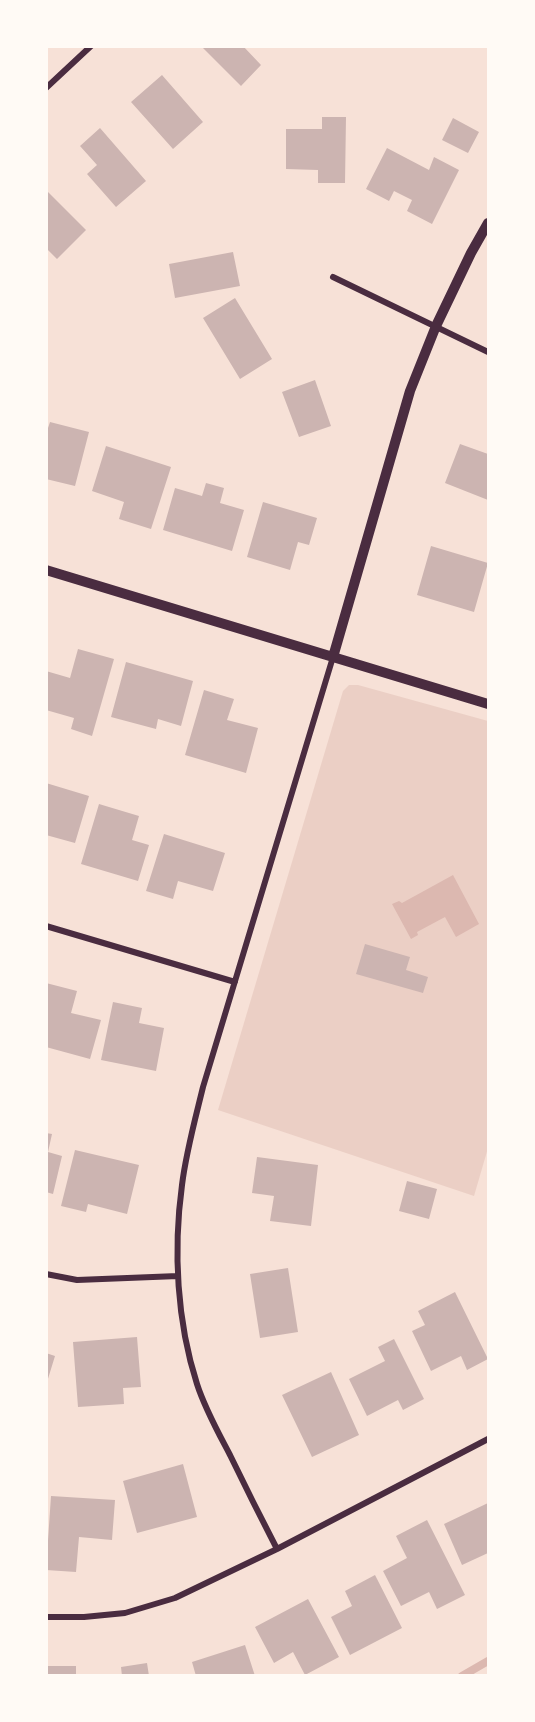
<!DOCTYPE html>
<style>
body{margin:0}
#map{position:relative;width:535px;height:1722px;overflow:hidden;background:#f7e1d7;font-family:"PT Sans Narrow",sans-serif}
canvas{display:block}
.frame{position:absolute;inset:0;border:48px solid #fffaf5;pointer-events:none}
</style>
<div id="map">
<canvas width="535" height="1722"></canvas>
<div class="frame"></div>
</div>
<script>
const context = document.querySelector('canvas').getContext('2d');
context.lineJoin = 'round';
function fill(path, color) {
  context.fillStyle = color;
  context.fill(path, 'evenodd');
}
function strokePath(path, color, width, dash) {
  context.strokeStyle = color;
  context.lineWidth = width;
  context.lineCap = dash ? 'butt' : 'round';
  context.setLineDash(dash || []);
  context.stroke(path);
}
fill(new Path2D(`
 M 349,685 L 358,685 L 488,721 L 488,1148 L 474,1196 L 218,1110 L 343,691 Z`), '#ebcfc5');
fill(new Path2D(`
 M 453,875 L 479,924 L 456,937 L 445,917 L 417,932 L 418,935 L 411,939 L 392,904 L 399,901 L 402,903 Z`), '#dcb8b0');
strokePath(new Path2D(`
 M 462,1676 L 488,1661`), '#dcb8b0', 8);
fill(new Path2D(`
 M 201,46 L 243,46 L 261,65 L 241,86 Z
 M 162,75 L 203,122 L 173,149 L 131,102 Z
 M 322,117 L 346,117 L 345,183 L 318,183 L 318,170 L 286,169 L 286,129 L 322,129 Z
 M 453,118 L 479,132 L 468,153 L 442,140 Z
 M 100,128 L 146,181 L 116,207 L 87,174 L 97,165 L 80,146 Z
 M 387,148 L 429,170 L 434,157 L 459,170 L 432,224 L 407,211 L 412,200 L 394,191 L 389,201 L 366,189 Z
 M 46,190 L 86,230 L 57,259 L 46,248 L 46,240 L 48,238 L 46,236 Z
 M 233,252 L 240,286 L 175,298 L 169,264 Z
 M 235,298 L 272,359 L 240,379 L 203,318 Z
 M 315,380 L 331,426 L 299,437 L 282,392 Z
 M 50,422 L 89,432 L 75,486 L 46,479 L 46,428 L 48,428 Z
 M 460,444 L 488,454 L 488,500 L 445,483 Z
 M 106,446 L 171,467 L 151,529 L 119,519 L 124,502 L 92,491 Z
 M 206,483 L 224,488 L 220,503 L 244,510 L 232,551 L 163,530 L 175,488 L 202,496 Z
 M 263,502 L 317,518 L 309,545 L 298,542 L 290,570 L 247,557 Z
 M 431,546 L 488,563 L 474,612 L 417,595 Z
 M 78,649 L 114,659 L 92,736 L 71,729 L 74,718 L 46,710 L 46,671 L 70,678 Z
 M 126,662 L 193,681 L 181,726 L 158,719 L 156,729 L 111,717 Z
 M 204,690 L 234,699 L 227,720 L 258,728 L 246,773 L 185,755 Z
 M 46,783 L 89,796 L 75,843 L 46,835 Z
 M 99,804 L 139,816 L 132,840 L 149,845 L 138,881 L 81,864 Z
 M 164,834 L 225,853 L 213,891 L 178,881 L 173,899 L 146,891 Z
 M 365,944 L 410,957 L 406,970 L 428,977 L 423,993 L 356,974 Z
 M 46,983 L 77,991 L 71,1013 L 101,1020 L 90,1059 L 46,1047 Z
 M 113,1002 L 142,1008 L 139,1023 L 164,1028 L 156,1071 L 101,1060 Z
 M 46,1133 L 52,1134 L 48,1152 L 62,1156 L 53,1194 L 46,1192 Z
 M 75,1150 L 139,1165 L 127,1214 L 88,1204 L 86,1212 L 61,1206 Z
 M 257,1157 L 318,1165 L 311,1226 L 270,1221 L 274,1196 L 252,1193 Z
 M 407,1181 L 437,1189 L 429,1219 L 399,1211 Z
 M 288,1268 L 298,1332 L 260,1338 L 250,1274 Z
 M 455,1292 L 488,1359 L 467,1370 L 461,1356 L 431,1371 L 412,1331 L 425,1325 L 418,1311 Z
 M 137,1337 L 141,1387 L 123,1388 L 124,1404 L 78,1407 L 73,1342 Z
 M 394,1339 L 424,1399 L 403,1410 L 398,1400 L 367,1416 L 349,1379 L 385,1361 L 378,1347 Z
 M 46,1353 L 55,1356 L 47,1382 L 46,1382 Z
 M 331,1372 L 359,1435 L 312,1457 L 282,1395 Z
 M 183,1464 L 197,1517 L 137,1533 L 123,1481 Z
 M 51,1496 L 115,1500 L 112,1540 L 79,1537 L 76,1572 L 46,1570 Z
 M 488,1503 L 488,1553 L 462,1565 L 444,1524 Z
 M 427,1520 L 465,1595 L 437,1609 L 429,1592 L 401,1606 L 383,1571 L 407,1558 L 396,1536 Z
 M 375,1575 L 402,1628 L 350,1655 L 331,1617 L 352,1606 L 345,1591 Z
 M 308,1599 L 339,1657 L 305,1675 L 293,1652 L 274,1663 L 255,1627 Z
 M 245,1645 L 255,1676 L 196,1676 L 192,1662 Z
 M 147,1663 L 149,1676 L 122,1676 L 121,1667 Z
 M 48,1666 L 76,1666 L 76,1676 L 48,1676 Z`), '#ccb4b1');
strokePath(new Path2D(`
 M 46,88 L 91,46
 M 333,277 L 488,352
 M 46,926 L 235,982
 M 46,1274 L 77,1280 L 178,1276
 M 277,1549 C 261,1518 245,1486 230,1455 C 218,1432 205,1409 197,1384 C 177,1322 173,1251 182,1185 C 186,1152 195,1120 203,1087 L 333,657
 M 46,1617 L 84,1617 L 125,1613 L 175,1598 L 277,1549 L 488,1439`), '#4a2c40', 6);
strokePath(new Path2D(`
 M 46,570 L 488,704
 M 333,657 L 410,391 L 436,326 L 471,253 L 488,223`), '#4a2c40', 10);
</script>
